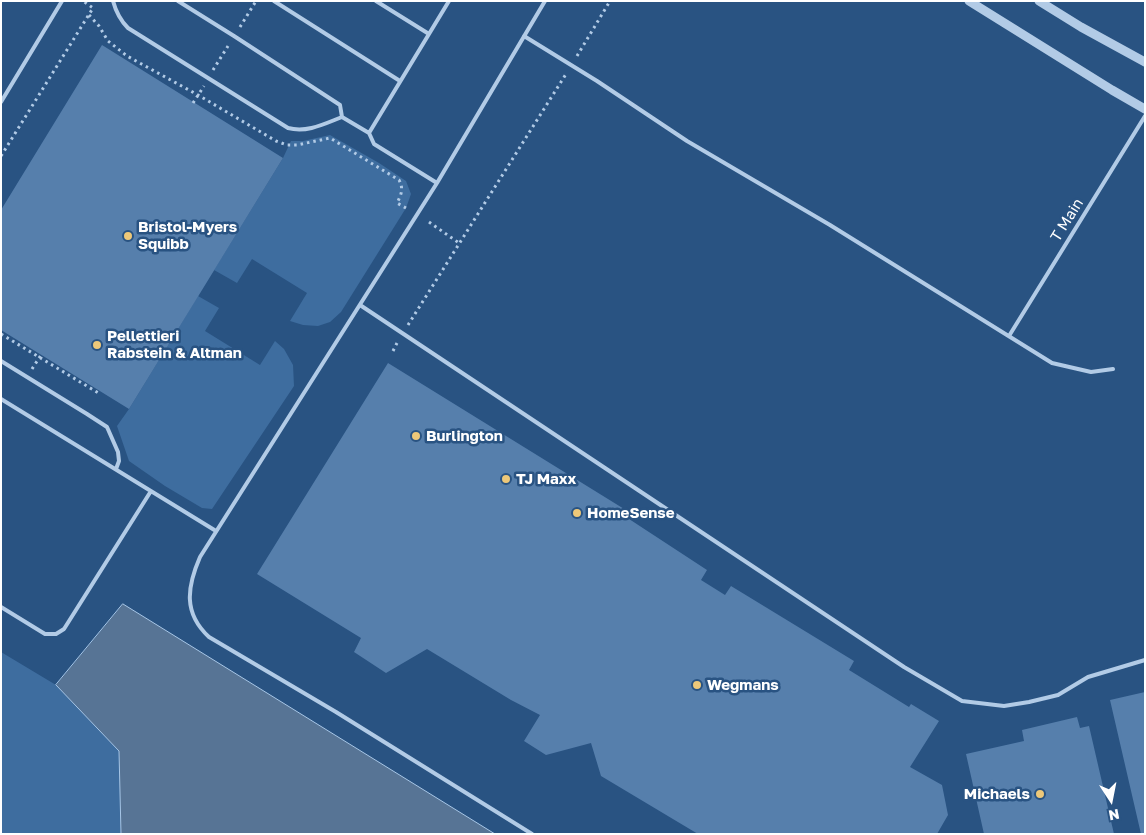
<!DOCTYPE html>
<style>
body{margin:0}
#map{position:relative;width:1146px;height:835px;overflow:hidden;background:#295382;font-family:"Golos Text",sans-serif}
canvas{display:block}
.frame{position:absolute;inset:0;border:2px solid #fff;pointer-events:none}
.north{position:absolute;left:1086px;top:775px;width:50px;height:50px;-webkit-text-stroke:4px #295382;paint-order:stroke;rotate:169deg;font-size:14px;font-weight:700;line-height:20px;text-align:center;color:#fff}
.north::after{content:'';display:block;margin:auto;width:18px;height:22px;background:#fff;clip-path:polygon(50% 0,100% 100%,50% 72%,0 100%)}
</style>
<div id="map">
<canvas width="1146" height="835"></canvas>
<div class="frame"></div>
<div class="north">N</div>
</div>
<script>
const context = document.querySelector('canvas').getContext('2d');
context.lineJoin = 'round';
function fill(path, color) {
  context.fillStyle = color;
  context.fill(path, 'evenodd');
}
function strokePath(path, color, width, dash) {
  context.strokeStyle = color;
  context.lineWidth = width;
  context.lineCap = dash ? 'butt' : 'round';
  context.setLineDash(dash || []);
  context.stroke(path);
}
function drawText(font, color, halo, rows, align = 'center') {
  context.font = font + ' "Golos Text",sans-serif';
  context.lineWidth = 5;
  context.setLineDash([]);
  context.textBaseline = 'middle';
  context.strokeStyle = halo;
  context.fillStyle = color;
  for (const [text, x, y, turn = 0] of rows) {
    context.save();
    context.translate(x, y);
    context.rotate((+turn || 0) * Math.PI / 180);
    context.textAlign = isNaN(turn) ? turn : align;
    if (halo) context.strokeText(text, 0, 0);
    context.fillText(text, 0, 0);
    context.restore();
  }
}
fill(new Path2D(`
 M 330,135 L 379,163 L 406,181 L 411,194 L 406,208 L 341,312 L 330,322 L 318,326 L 303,325 L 290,321 L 307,293 L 252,259 L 237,283 L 214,270 L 283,158 L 291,141 L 303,141 Z
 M 198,296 L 219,308 L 205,331 L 260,365 L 275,341 L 284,349 L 293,365 L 294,386 L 212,509 L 202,508 L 165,486 L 129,461 L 117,426 L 129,409 Z
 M 1,652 L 56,685 L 119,751 L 121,834 L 1,834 Z`), '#3e6d9f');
const water = new Path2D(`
 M 123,604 L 495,834 L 121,834 L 119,751 L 56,685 Z`);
fill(water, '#577495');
strokePath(water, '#a7c6e6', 1);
fill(new Path2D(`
 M 102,45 L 283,158 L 129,409 L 1,330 L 1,210 Z
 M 388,363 L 629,512 L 626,517 L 707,570 L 701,580 L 725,595 L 731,586 L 854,661 L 849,670 L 909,707 L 911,704 L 939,721 L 910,767 L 942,785 L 948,815 L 937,834 L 698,834 L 601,776 L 591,743 L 546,755 L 524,741 L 540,715 L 511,700 L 427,649 L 386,673 L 354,652 L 361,638 L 257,574 Z
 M 1145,692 L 1145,834 L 1141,834 L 1110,700 Z
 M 1077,717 L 1080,728 L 1089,726 L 1114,834 L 984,834 L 966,754 L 1024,741 L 1022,730 Z`), '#567fac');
strokePath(new Path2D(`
 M 89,15 L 99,26 L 108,41 L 127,56 L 198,95 L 276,141 L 287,145 L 297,145 L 330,138 L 399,180 C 404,189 401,195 397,203 L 406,208
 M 240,27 L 256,1
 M 577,56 L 610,1
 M 213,70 L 228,46
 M 193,103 L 204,86
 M 1,156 L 93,8 L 83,1
 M 429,222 L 459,243
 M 408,325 L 566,74
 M 1,334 L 100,394
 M 393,351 L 397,343
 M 32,369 L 41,355`), '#b2cbe6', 3, [2.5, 4]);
strokePath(new Path2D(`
 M 113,1 C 116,12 120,20 128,28 L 288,128 C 307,133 324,124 342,117 L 369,133
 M 178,1 L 234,36 L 340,105 L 342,117
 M 274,1 L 400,81
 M 376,1 L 429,34
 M 524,36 L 597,81 L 687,141 L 830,225 L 1052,363 L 1091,372 L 1113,369
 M 1,102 L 62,1
 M 437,183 L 374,144 L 369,133 L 449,1
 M 360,305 L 904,667 L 962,701 L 1004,706 L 1029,702 L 1058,695 L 1088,677 L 1145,660
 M 1009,336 L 1145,116
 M 1,361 L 87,414 L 107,427 L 118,452 L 119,461 L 116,469
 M 1,399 L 216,531
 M 1,607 L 45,634 L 56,634 L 64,629 L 151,491
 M 532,834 L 336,712 L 209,637 C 183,613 187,587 200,557 L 437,183 L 545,1`), '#b2cbe6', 4);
strokePath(new Path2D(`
 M 969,1 L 1112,90 L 1145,109
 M 1039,1 L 1081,27 L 1145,62`), '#b2cbe6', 9);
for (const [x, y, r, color] of [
 [128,236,5,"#edc879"],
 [97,345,5,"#edc879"],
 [416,436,5,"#edc879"],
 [506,479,5,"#edc879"],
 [577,513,5,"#edc879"],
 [697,685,5,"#edc879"],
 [1040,794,5,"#edc879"]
]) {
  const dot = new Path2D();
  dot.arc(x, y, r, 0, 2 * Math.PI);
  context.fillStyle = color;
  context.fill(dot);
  strokePath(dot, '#295382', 2);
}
drawText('15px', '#fff', '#295382', [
 ["T Main",1067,220,-58]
]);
drawText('bold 15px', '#fff', '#295382', [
 ["Bristol-Myers",138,227],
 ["Squibb",138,244],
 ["Pellettieri",107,336],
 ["Rabstein & Altman",107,353],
 ["Burlington",426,436],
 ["TJ Maxx",516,479],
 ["HomeSense",587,513],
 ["Wegmans",707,685],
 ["Michaels",1030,794,"right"]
], 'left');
</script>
